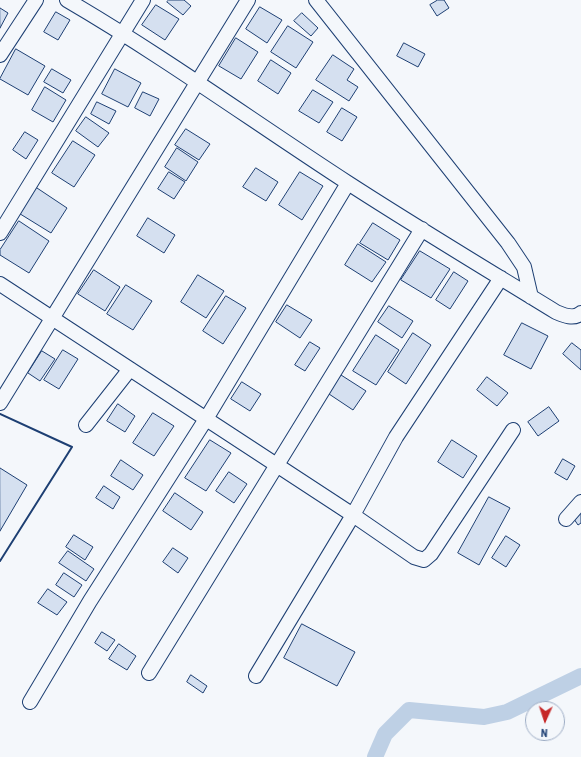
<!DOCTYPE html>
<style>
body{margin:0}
#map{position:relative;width:581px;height:757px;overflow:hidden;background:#f4f7fb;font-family:"Roboto Condensed",sans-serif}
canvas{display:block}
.north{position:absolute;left:525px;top:701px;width:40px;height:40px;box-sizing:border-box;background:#f4f7fb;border:1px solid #9eadc5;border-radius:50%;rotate:183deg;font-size:11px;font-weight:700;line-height:16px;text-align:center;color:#1d3f73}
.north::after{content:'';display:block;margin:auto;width:14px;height:18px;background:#c62828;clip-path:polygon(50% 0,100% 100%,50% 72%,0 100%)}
</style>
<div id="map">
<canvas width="581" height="757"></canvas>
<div class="north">N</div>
</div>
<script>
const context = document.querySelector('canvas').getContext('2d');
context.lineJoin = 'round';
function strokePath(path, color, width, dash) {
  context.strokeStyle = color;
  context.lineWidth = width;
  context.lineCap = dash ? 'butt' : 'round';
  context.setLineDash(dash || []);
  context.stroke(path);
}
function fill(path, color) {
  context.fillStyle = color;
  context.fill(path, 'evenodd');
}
strokePath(new Path2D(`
 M 375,757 L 385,734 L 409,710 L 484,717 L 507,712 L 581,676`), '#bed0e5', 16);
const building = new Path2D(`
 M 169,0 L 184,0 L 191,6 L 183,15 L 167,2 Z
 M 438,0 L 444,0 L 449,8 L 437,16 L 430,5 Z
 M 156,5 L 179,19 L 165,40 L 142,25 Z
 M 260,7 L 282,20 L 267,43 L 246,29 Z
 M 0,8 L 8,13 L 0,28 Z
 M 56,12 L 70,20 L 58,40 L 44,32 Z
 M 302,13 L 318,28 L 311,36 L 294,21 Z
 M 288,26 L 313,42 L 296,68 L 271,52 Z
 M 236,38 L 258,52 L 241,79 L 219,66 Z
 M 404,43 L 425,54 L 418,67 L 397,56 Z
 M 16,49 L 45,66 L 28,95 L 0,79 Z
 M 333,55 L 354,69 L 347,80 L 358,87 L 349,101 L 316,80 Z
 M 271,60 L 291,73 L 278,94 L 258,81 Z
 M 52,69 L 71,80 L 63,93 L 44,82 Z
 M 115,69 L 141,83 L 128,107 L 102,94 Z
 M 45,87 L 66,100 L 53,122 L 32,110 Z
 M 313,90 L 333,102 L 319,123 L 299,111 Z
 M 143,92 L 159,99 L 150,116 L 135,108 Z
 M 97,102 L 116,111 L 109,124 L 91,114 Z
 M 342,108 L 357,117 L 342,141 L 327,132 Z
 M 86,117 L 109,133 L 98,147 L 76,131 Z
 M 186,129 L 210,144 L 199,160 L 175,145 Z
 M 25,132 L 38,140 L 26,159 L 13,150 Z
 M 73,141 L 95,155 L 74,187 L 52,173 Z
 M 177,148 L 198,162 L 186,181 L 165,167 Z
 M 256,168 L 278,182 L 266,201 L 243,187 Z
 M 169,172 L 185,182 L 174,199 L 158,189 Z
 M 300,172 L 323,186 L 302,220 L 279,205 Z
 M 34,186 L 67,208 L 51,233 L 17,212 Z
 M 148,218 L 175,235 L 164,253 L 137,236 Z
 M 19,221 L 49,241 L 29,273 L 0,255 L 0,250 Z
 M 373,223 L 400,240 L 388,260 L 360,243 Z
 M 358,244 L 386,262 L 372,282 L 345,265 Z
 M 420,251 L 450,269 L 431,298 L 401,280 Z
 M 94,270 L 120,287 L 105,311 L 78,294 Z
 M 454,272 L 468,281 L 450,309 L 436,300 Z
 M 198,275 L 224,291 L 206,318 L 181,302 Z
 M 126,285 L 152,301 L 133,330 L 107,314 Z
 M 226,296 L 246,308 L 223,344 L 203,331 Z
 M 287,305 L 312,320 L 300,338 L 276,322 Z
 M 389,306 L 413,321 L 402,338 L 378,322 Z
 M 522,323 L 548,336 L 531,369 L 504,355 Z
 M 413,333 L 431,345 L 406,384 L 388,372 Z
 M 376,335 L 399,350 L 376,385 L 353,371 Z
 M 310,342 L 320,348 L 305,371 L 295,365 Z
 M 572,343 L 581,350 L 581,370 L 563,354 Z
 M 63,350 L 78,359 L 59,389 L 44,380 Z
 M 42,351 L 55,359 L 40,381 L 28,373 Z
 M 341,375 L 366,391 L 353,410 L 329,394 Z
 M 487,377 L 508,393 L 497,406 L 477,390 Z
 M 242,382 L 261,394 L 250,411 L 231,399 Z
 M 118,404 L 135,416 L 125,432 L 107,421 Z
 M 549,407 L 559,421 L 538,436 L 528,422 Z
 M 153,413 L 174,426 L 154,456 L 133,443 Z
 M 210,440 L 231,453 L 206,491 L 185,478 Z
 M 452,440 L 477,456 L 463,478 L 438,462 Z
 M 563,459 L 575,466 L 567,480 L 555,473 Z
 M 121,460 L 143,475 L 133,490 L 111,476 Z
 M 0,468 L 27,485 L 0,531 Z
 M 229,472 L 247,484 L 234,503 L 216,491 Z
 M 104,486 L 120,497 L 113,509 L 96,498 Z
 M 175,493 L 203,512 L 191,530 L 163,511 Z
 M 489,497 L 510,508 L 479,565 L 458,553 Z
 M 581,509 L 581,523 L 578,525 L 572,516 Z
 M 74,535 L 93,547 L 85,560 L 66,547 Z
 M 506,536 L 520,545 L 506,567 L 492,558 Z
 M 173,548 L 188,558 L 178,573 L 163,562 Z
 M 68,551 L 94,569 L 86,581 L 59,563 Z
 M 64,573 L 82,585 L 74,597 L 56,585 Z
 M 48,589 L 67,602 L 57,615 L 38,603 Z
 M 302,624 L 355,652 L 337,686 L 284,658 Z
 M 102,632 L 115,640 L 107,651 L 95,643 Z
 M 119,644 L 136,656 L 127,670 L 109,659 Z
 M 191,675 L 207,686 L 203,693 L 187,682 Z`);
fill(building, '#d5e0f0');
strokePath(building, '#1d3f73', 1);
const minor = new Path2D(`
 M 67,0 C 163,56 254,122 348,183 C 416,227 486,269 556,312 C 563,315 574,320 581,313
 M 316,0 L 508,243 L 524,267 L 531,297
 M 0,55 L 36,0
 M 0,233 L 143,0
 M 0,284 L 353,515 L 414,557 L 424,560 L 431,554 L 513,430
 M 0,403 L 248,0
 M 86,425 L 130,369
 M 566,519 L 581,502
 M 149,673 L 422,229
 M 256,676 L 353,515 L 396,437 L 501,278
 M 30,702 L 90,601 L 206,419 L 348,183`);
strokePath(minor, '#1d3f73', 16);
strokePath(minor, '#f4f7fb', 14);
strokePath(new Path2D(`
 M 0,414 L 72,447 L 0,561`), '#1d3f73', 2);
</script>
